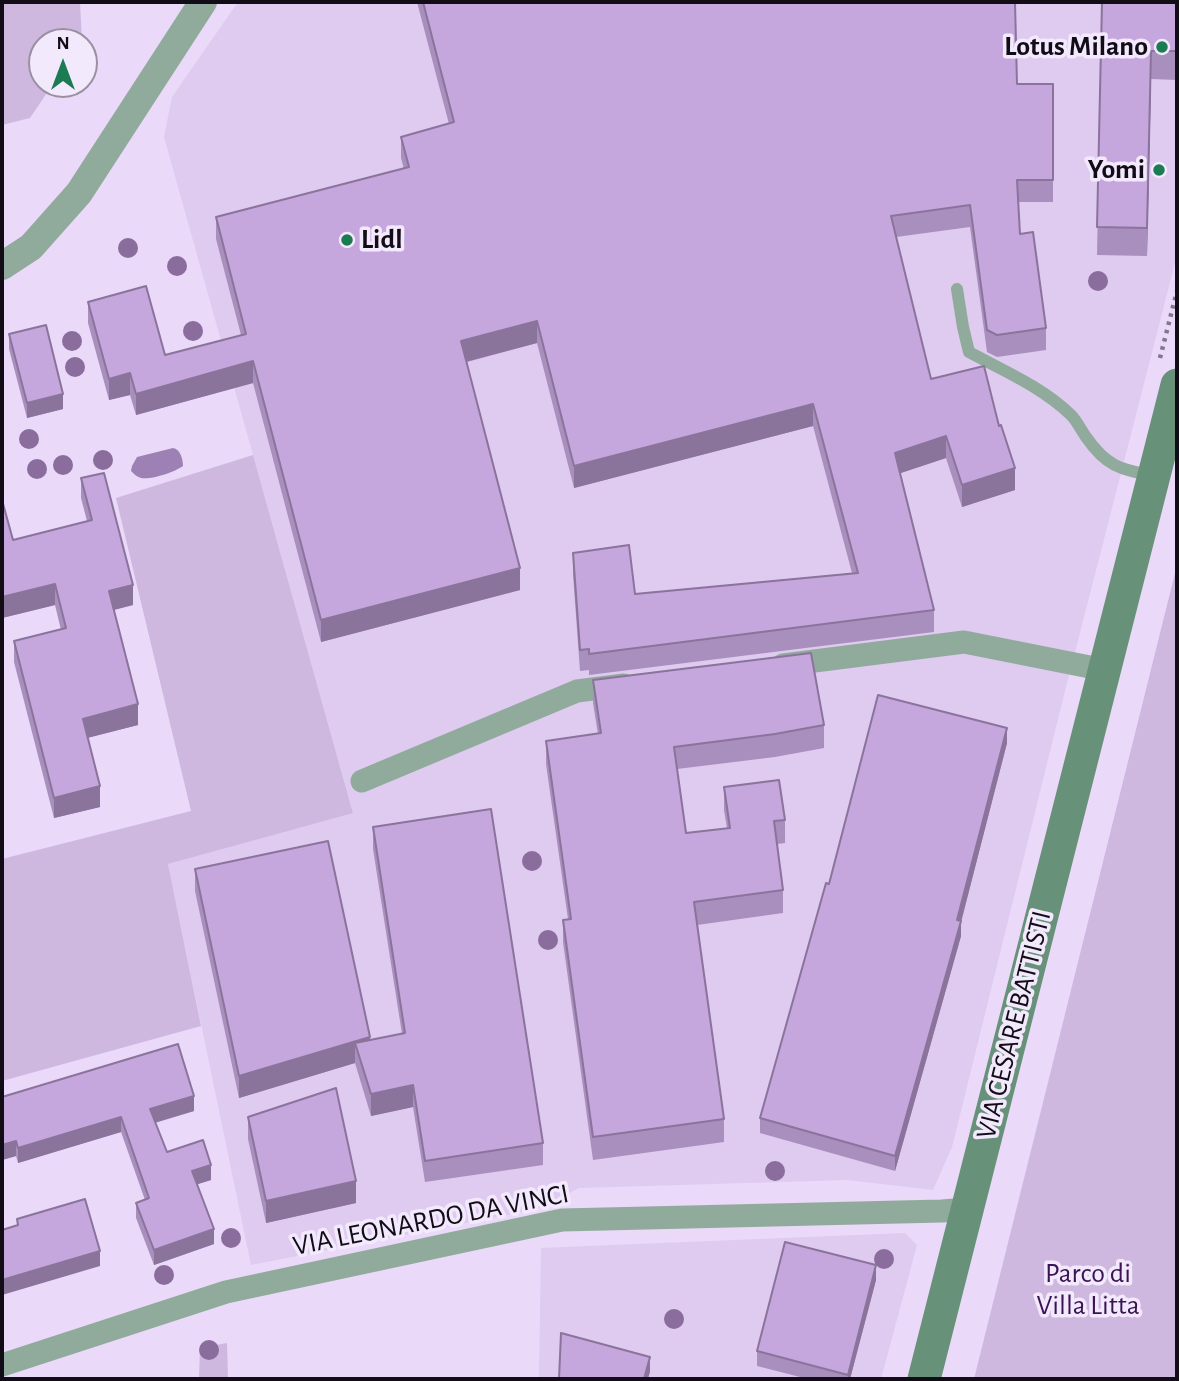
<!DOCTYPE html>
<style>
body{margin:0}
#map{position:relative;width:1179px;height:1381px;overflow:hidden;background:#ead9f8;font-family:"Alegreya Sans",sans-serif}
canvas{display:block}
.frame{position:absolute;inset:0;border:4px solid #120c17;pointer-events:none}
.north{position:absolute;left:28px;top:28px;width:70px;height:70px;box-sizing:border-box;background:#f3e9fc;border:2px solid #9991a0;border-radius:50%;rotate:0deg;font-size:19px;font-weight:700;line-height:28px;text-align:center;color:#120c17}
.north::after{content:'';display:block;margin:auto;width:24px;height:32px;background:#1b7b52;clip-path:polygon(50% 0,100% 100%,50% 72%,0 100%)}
</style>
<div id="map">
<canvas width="1179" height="1381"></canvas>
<div class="frame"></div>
<div class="north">N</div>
</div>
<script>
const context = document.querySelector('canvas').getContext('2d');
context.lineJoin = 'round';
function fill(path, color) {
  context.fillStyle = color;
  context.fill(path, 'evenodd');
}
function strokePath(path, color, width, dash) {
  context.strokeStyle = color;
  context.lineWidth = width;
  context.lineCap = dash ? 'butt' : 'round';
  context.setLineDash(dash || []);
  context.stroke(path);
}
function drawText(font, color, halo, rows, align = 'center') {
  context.font = font + ' "Alegreya Sans",sans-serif';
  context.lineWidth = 7;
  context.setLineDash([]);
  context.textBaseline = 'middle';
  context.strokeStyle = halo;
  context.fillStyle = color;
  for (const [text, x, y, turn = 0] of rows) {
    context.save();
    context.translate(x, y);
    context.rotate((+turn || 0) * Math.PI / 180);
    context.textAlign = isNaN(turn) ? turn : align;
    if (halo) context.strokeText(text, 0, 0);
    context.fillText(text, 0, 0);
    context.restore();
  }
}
fill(new Path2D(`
 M 238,2 L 1177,2 L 1177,255 L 1065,691 L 952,1147 L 933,1190 L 847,1180 L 579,1188 L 538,1209 L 251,1265 L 168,864 L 353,812 L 164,137 L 172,97 Z
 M 905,1233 L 917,1245 L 881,1379 L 539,1379 L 541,1248 Z`), '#dfcaf0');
fill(new Path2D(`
 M 2,2 L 80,2 L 82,42 L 42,42 L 42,84 L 53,84 L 30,118 L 2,125 Z
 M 253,455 L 353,813 L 168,864 L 201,1026 L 2,1081 L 2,859 L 191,811 L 116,498 Z
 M 1177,565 L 1177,1379 L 974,1379 Z
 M 227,1343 L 228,1379 L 199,1379 L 200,1348 Z`), '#ceb8df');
fill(new Path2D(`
 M 173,448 C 180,449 183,459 183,466 C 175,472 151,480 141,478 C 136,476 135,475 131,471 L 132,466 L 137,457 Z`), '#9d80b4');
strokePath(new Path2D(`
 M 1160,358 L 1177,291`), '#81768b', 4.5, [3.5, 5]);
strokePath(new Path2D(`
 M 957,289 L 963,327 L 969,352 C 1004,371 1042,387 1071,415 C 1077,421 1081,430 1086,437 C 1107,467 1120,469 1154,476`), '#90ab9b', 12);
strokePath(new Path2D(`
 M 783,665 L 964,642 L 1105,670
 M 362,781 L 577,691 L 624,685
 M 2,1365 L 226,1292 L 562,1220 L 942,1211 L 968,1209`), '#90ab9b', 23);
strokePath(new Path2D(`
 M 2,266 L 31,247 L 79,193 L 203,2`), '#90ab9b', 28);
strokePath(new Path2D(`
 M 924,1379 L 1177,385`), '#68917a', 33);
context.fillStyle = '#8a6c9d';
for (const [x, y] of [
 [128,248],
 [177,266],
 [1098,281],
 [193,331],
 [72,341],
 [75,367],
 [29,439],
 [103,460],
 [63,465],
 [37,469],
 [532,861],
 [548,940],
 [775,1171],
 [231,1238],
 [884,1259],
 [164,1275],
 [674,1319],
 [209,1350]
]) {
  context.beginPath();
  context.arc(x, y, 10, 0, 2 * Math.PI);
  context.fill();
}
fill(new Path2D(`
 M 417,2 L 1015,2 L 1017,84 L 1053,84 L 1053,202 L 1018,202 L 1020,234 L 1046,328 L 1046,350 L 997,357 L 987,352 L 970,227 L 896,237 L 931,379 L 1015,490 L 962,507 L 946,458 L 900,473 L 934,610 L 934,632 L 589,675 L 589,670 L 580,671 L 573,574 L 573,553 L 635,594 L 852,573 L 813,426 L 574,488 L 537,343 L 467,362 L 520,590 L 321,642 L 253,383 L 136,415 L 130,395 L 109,400 L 88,323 L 88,302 L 165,355 L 241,335 L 216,239 L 216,217 L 404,169 L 401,158 L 401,137 L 449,124 Z
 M 1102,2 L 1177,2 L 1177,80 L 1151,79 L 1147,256 L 1097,255 Z
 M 9,334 L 63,409 L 27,418 L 9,349 Z
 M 81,478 L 133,605 L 114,610 L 138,725 L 87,738 L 100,807 L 54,818 L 14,662 L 14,641 L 61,630 L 55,605 L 2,618 L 2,500 L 13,540 L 87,521 L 81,498 Z
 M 593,680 L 824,725 L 824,748 L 775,757 L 677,769 L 686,833 L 727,828 L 724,810 L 724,787 L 785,820 L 785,843 L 777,844 L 783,890 L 783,913 L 697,925 L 724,1119 L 724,1142 L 593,1160 L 563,942 L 563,920 L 568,919 L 546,764 L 546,741 L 598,734 L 593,703 Z
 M 1007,743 L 961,922 L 961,936 L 895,1171 L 760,1133 L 760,1118 L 829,884 Z
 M 373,827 L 543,1143 L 543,1165 L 425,1182 L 413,1107 L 371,1116 L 355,1063 L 239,1098 L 195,891 L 195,869 L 370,1040 L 402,1034 L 373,849 Z
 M 2,1097 L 194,1111 L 155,1123 L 167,1152 L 211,1180 L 197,1184 L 214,1244 L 154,1265 L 136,1218 L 136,1203 L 145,1200 L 121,1132 L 18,1163 L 16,1156 L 2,1160 Z
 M 248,1117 L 356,1203 L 266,1223 L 248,1139 Z
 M 876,1280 L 850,1379 L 808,1379 L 757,1366 L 757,1351 Z`), '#a98fbe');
fill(new Path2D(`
 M 1151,51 L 1151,79 L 1147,256 L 1147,228 Z
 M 537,321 L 537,343 L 461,363 L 461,341 Z
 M 253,361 L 253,383 L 136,415 L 136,394 Z
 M 130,373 L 130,395 L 109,400 L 109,379 Z
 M 63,394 L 63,409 L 27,418 L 27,403 Z
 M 813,404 L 813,426 L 574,488 L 574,466 Z
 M 946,436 L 946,458 L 895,475 L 895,453 Z
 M 1015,468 L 1015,490 L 962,507 L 962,485 Z
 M 520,568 L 520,590 L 321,642 L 321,620 Z
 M 55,584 L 55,605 L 2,618 L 2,597 Z
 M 133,585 L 133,605 L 109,611 L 109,591 Z
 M 138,704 L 138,725 L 83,739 L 83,719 Z
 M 1007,728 L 1007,743 L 961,922 L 961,936 L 895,1171 L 895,1156 Z
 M 100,786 L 100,807 L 54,818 L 54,798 Z
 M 370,1037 L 370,1059 L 355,1043 L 355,1063 L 239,1098 L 239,1076 Z
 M 413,1085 L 413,1107 L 371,1116 L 371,1094 Z
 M 194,1096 L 194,1111 L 150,1124 L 150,1109 Z
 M 121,1117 L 121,1132 L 18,1163 L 18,1148 Z
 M 16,1141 L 16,1156 L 2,1160 L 2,1145 Z
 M 211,1165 L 211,1180 L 192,1186 L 192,1171 Z
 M 356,1181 L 356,1203 L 266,1223 L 266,1201 Z
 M 214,1229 L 214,1244 L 154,1265 L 154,1250 Z
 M 100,1251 L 100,1266 L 2,1295 L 2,1280 Z
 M 876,1265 L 876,1280 L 850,1379 L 848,1379 L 848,1375 Z
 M 650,1357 L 650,1372 L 648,1379 L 644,1379 Z`), '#8a749b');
const building = new Path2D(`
 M 423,2 L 1015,2 L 1017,84 L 1053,84 L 1053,180 L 1017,180 L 1020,234 L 1033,232 L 1046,328 L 997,335 L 987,330 L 970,205 L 891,216 L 931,379 L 984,366 L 999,426 L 1001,425 L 1015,468 L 962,485 L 946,436 L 895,453 L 934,610 L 589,654 L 589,649 L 580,650 L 573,553 L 629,545 L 635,594 L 858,573 L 813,404 L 574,466 L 537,321 L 461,341 L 520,568 L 321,620 L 253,361 L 136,394 L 130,373 L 109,379 L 88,302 L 146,286 L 165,355 L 246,334 L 216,217 L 409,167 L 401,137 L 454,122 Z
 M 1102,2 L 1177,2 L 1177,51 L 1151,51 L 1147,228 L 1097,227 Z
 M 46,325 L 63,394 L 27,403 L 9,334 Z
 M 104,473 L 133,585 L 109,591 L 138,704 L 83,719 L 100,786 L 54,798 L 14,641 L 66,628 L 55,584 L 2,597 L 2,500 L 13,540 L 92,520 L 81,478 Z
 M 811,653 L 824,725 L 775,734 L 674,747 L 686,833 L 730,828 L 724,787 L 779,780 L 785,820 L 774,821 L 783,890 L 694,902 L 724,1119 L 593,1137 L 563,920 L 571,919 L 546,741 L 601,733 L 593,680 Z
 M 878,695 L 1007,728 L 957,920 L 961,921 L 895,1156 L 760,1118 L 826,883 L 829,884 Z
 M 491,809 L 543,1143 L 425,1161 L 413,1085 L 371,1094 L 355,1043 L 405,1033 L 373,827 Z
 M 328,841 L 370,1037 L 239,1076 L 195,869 Z
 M 178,1044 L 194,1096 L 150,1109 L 167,1152 L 203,1140 L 211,1165 L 192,1171 L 214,1229 L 154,1250 L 136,1203 L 149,1198 L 121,1117 L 18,1148 L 16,1141 L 2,1145 L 2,1097 Z
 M 336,1088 L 356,1181 L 266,1201 L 248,1117 Z
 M 85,1199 L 100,1251 L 2,1280 L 2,1230 L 18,1225 L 17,1219 Z
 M 785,1242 L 876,1265 L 848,1375 L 757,1351 Z
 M 561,1333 L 650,1357 L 644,1379 L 559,1379 Z`);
fill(building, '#c5a6dd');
strokePath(building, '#8a749b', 2);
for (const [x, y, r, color] of [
 [1162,47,7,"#1b7b52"],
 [1159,170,7,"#1b7b52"],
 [347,240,7,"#1b7b52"]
]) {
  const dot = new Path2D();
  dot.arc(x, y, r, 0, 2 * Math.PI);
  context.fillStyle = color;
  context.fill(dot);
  strokePath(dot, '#f3e9fc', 2.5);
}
drawText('bold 28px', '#120c17', '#f3e9fc', [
 ["Lotus Milano",1148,47],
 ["Yomi",1145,170],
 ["Lidl",361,240,"left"]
], 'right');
drawText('28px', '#120c17', '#f3e9fc', [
 ["VIA CESARE BATTISTI",1014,1025,-76],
 ["VIA LEONARDO DA VINCI",431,1220,-11]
]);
drawText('28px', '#3b1353', '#f3e9fc', [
 ["Parco di",1088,1274],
 ["Villa Litta",1088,1306]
]);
</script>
